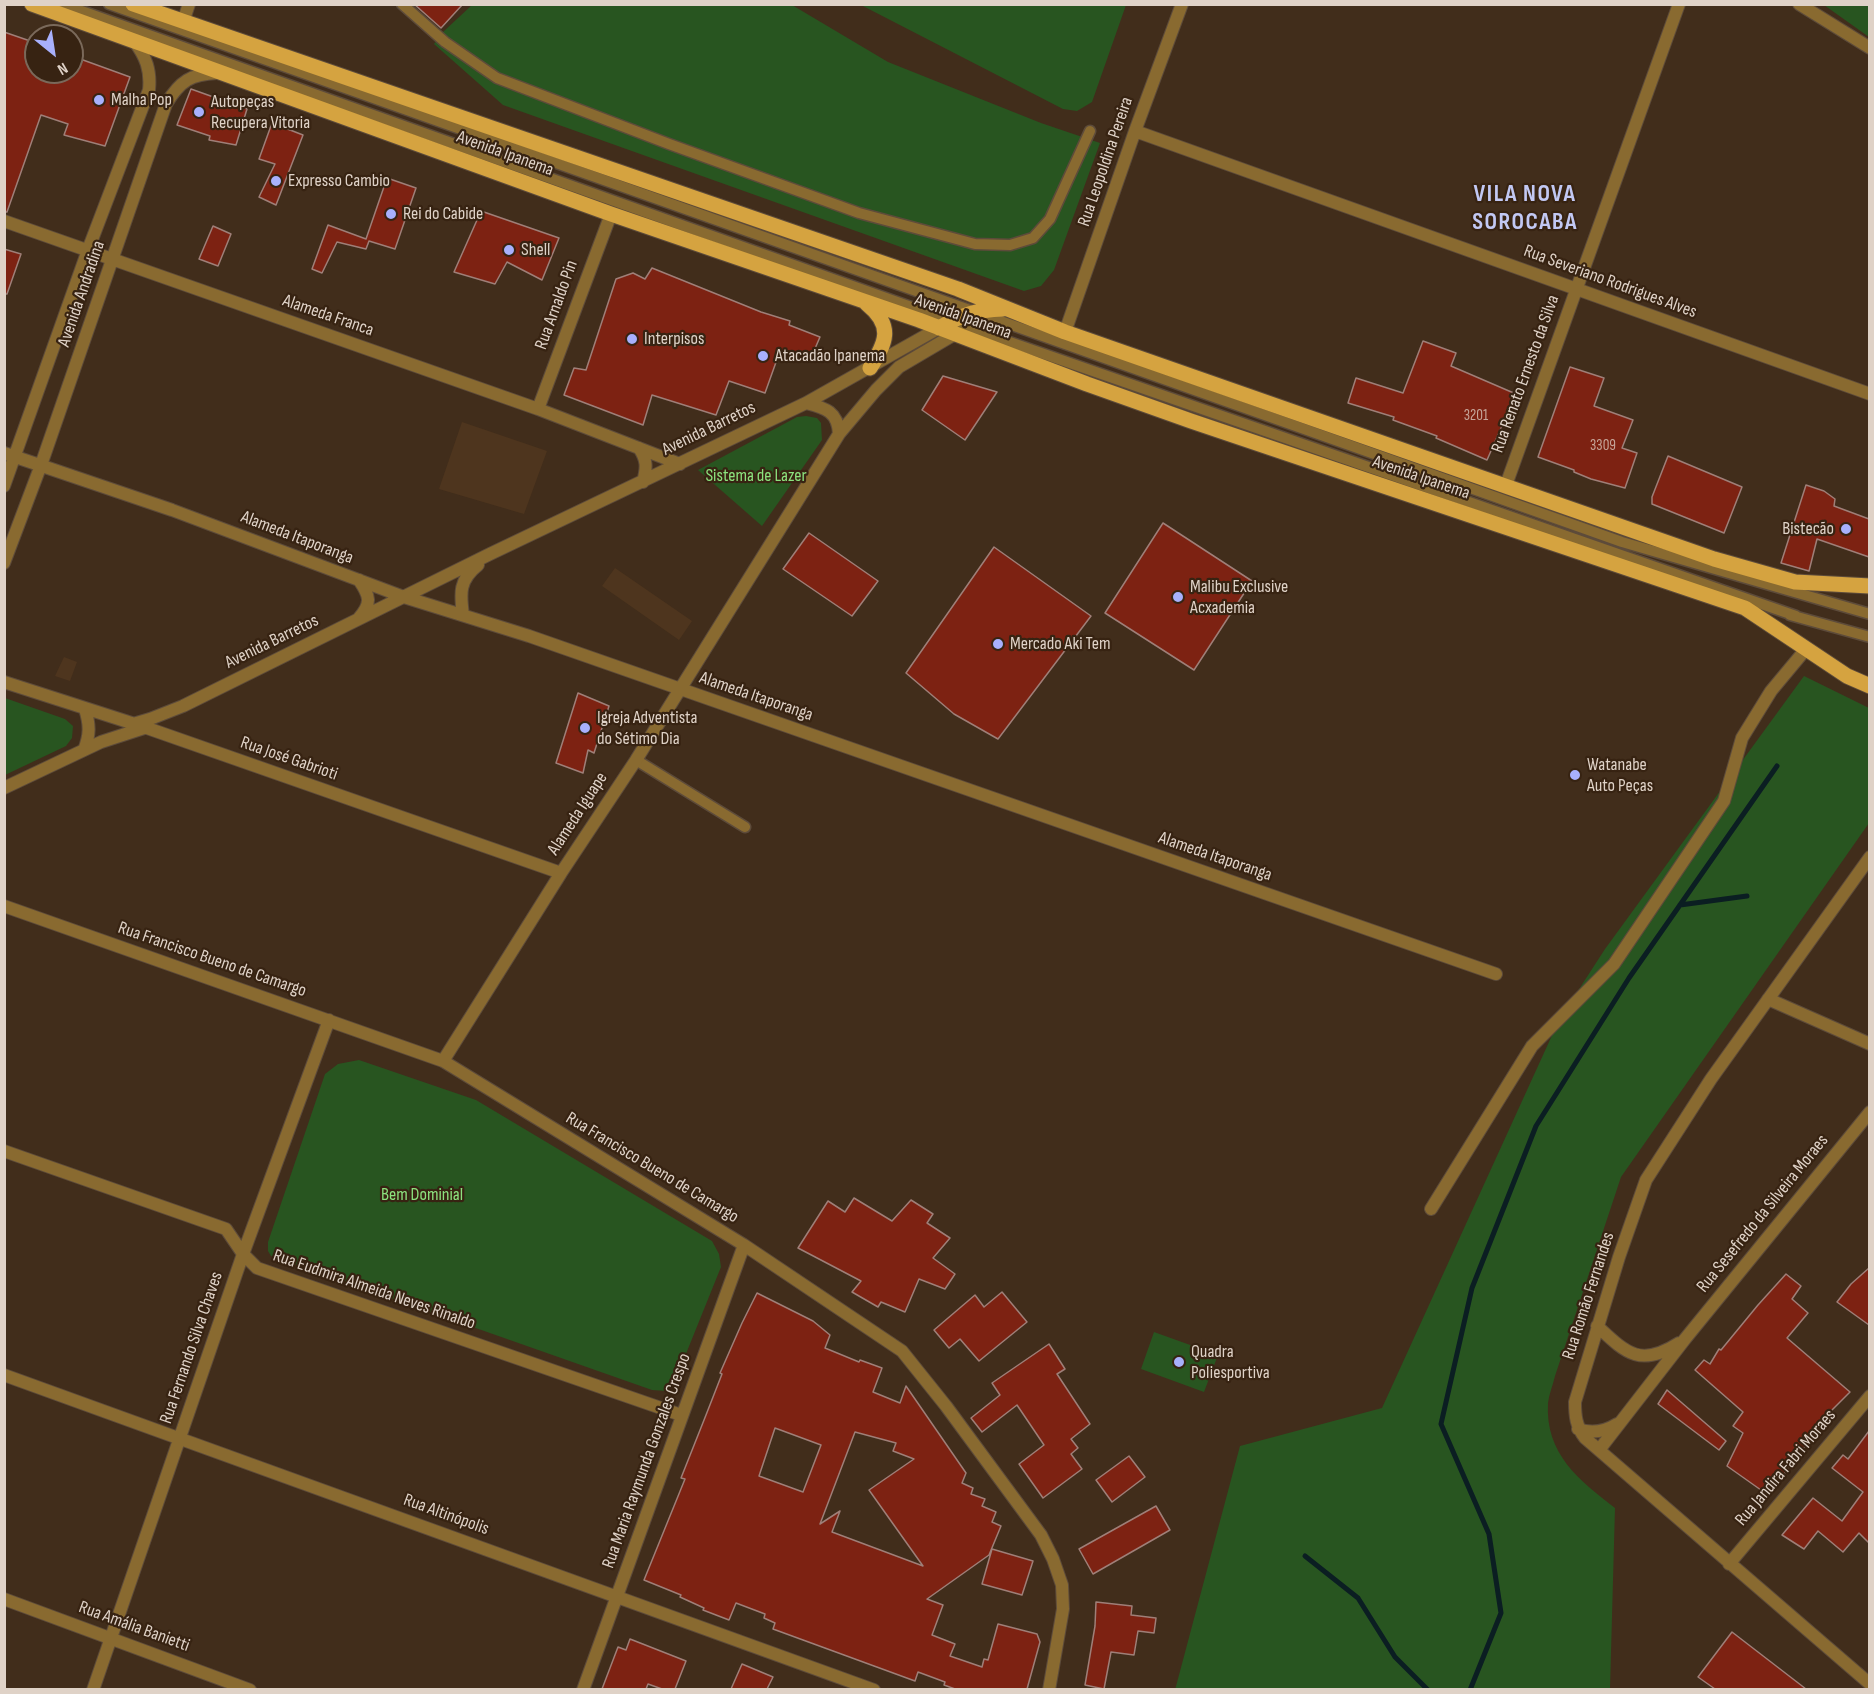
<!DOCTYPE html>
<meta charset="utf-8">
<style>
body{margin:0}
#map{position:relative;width:1874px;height:1694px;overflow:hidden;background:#412d1b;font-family:"Sofia Sans Condensed",sans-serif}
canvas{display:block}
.frame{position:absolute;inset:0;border:6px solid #dfd2c7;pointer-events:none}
.north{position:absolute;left:24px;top:24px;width:60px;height:60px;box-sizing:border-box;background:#372312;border:2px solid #7a695a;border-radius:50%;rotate:150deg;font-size:16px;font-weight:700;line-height:24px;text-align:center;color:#dfd2c7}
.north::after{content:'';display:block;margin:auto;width:21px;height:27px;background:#a8b0fc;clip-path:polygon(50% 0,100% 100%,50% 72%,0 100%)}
</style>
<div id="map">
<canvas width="1874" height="1694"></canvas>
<div class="frame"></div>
<div class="north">N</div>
</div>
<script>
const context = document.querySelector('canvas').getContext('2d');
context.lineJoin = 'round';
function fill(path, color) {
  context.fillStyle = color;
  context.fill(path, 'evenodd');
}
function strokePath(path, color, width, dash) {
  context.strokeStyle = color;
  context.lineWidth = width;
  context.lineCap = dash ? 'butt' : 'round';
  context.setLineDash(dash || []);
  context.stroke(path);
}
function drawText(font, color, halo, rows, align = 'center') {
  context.font = font + ' "Sofia Sans Condensed",sans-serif';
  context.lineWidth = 4.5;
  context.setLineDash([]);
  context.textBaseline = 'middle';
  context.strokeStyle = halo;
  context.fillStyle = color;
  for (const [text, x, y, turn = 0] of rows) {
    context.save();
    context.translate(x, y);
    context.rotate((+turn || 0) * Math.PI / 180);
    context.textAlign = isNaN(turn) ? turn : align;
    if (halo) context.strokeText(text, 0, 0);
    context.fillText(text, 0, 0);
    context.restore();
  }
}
fill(new Path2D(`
 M 462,422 L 547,451 L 524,514 L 439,489 Z
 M 615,568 L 692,621 L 679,640 L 602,586 Z
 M 64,657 L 77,662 L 70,681 L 55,676 Z`), '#4e351e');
fill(new Path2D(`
 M 472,5 L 792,5 L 888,62 L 1041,123 L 1100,143 L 1054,270 L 1041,286 L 1024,291 L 503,105 L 434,44 L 443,32 Z
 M 861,5 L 1126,4 L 1126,5 L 1092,102 L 1077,111 L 1063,109 Z
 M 1824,5 L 1869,5 L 1869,37 Z
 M 806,416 L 817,418 L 821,423 L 822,440 L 762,526 L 698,470 L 797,417 Z
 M 1804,676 L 1869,708 L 1869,823 L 1621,1177 L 1555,1376 C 1553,1385 1549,1394 1548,1403 C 1545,1454 1579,1480 1615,1508 L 1610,1689 L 1175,1690 L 1240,1446 L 1382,1408 L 1559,1020 L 1605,949 Z
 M 5,698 L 65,719 L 73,726 L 72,738 L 66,746 L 5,775 Z
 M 359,1060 L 476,1100 L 712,1241 L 719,1254 L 721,1267 L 673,1386 L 666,1391 L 652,1390 L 271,1256 L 268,1251 L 268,1242 L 325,1074 L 338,1064 Z
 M 1154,1332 L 1218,1355 L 1204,1392 L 1141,1369 Z`), '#285520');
strokePath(new Path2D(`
 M 1680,905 L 1747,896
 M 1305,1556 L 1358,1598 L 1395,1657 L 1428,1690
 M 1470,1690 L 1501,1613 L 1489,1534 L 1441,1424 L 1472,1288 L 1536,1126 L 1629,978 L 1777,766`), '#0b1e22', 5);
const building = new Path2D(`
 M 414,4 L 463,4 L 441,28 Z
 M 4,32 L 36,43 L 36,72 L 72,72 L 72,56 L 130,77 L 105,146 L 64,135 L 68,124 L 41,115 L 7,212 L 4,212 Z
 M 191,89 L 247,109 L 236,145 L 209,140 L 210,136 L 177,125 Z
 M 272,123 L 303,135 L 276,205 L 259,197 L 275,164 L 259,159 Z
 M 387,178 L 416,188 L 395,249 L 369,241 L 366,249 L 337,242 L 322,273 L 312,269 L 328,225 L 366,239 Z
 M 481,211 L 559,238 L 542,280 L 507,262 L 495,284 L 454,272 Z
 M 213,226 L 231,234 L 218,266 L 199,259 Z
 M 4,249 L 21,254 L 7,294 L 4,294 Z
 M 652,268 L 761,312 L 790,321 L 789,325 L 820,337 L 810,360 L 780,351 L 765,393 L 729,381 L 716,415 L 652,395 L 643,425 L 564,395 L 574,368 L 586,370 L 616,279 L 633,273 L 645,279 Z
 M 1423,341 L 1456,353 L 1451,366 L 1516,394 L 1487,460 L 1436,438 L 1437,436 L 1393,420 L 1394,417 L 1348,403 L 1356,378 L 1403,393 Z
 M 1570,367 L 1604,378 L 1594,406 L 1633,420 L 1622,448 L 1637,453 L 1625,488 L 1591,479 L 1574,472 L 1574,470 L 1538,457 Z
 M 943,376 L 997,392 L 965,440 L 922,410 Z
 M 1668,456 L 1742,487 L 1724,533 L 1652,504 L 1652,497 Z
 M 1806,485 L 1824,491 L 1835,499 L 1834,506 L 1869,519 L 1869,557 L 1817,539 L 1809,571 L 1781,563 Z
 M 1163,523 L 1252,581 L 1194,670 L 1105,613 Z
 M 809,533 L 878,581 L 852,616 L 783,569 Z
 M 994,547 L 1091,616 L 998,739 L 954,714 L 906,673 Z
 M 578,693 L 609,706 L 594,753 L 588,750 L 583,773 L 556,763 Z
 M 854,1198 L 892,1221 L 911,1200 L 933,1214 L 927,1223 L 950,1238 L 933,1258 L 955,1274 L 945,1289 L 919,1279 L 905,1312 L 881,1302 L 878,1307 L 852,1292 L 861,1281 L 798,1248 L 828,1201 L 845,1212 Z
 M 1869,1268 L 1869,1325 L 1837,1302 L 1851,1284 Z
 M 1786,1274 L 1801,1286 L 1792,1299 L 1808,1313 L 1787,1338 L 1850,1392 L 1826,1416 L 1829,1419 L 1821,1430 L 1819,1428 L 1768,1495 L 1727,1466 L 1743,1433 L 1733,1426 L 1743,1412 L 1695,1370 L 1704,1360 L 1710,1364 L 1719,1349 L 1721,1350 L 1758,1305 Z
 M 1002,1292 L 1027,1322 L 979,1361 L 960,1339 L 949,1348 L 934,1330 L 975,1295 L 984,1307 Z
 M 757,1293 L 813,1321 L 830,1335 L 825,1348 L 859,1362 L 860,1360 L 882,1368 L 873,1392 L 900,1403 L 906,1386 L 966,1473 L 962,1483 L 973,1488 L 971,1494 L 985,1499 L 982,1506 L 996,1512 L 992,1522 L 1001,1526 L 989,1555 L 927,1599 L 943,1605 L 932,1635 L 955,1644 L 950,1656 L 982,1667 L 984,1659 L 988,1660 L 998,1624 L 1037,1634 L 1040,1642 L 1027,1689 L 955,1689 L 944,1685 L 945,1682 L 918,1672 L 915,1681 L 773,1629 L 775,1623 L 764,1618 L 765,1614 L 736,1603 L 729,1620 L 703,1610 L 704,1608 L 680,1597 L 681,1595 L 644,1580 L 685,1479 L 681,1478 L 706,1415 L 722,1374 L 720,1373 L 742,1323 ZM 775,1428 L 821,1445 L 803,1492 L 759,1476 ZM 855,1432 L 896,1443 L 893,1451 L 914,1459 L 869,1490 L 923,1566 L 832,1532 L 840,1511 L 820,1524 Z
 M 1049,1344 L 1065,1369 L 1057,1374 L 1090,1424 L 1071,1439 L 1078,1448 L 1071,1454 L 1082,1469 L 1043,1498 L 1019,1464 L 1044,1445 L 1017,1405 L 982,1432 L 971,1418 L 1000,1395 L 992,1383 Z
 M 1667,1390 L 1726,1441 L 1719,1450 L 1658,1404 Z
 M 1869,1431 L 1869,1543 L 1859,1533 L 1843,1552 L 1818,1531 L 1804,1549 L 1782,1535 L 1813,1498 L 1842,1521 L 1863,1492 L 1832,1468 L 1843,1455 L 1848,1459 Z
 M 1129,1456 L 1145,1477 L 1112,1502 L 1096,1480 Z
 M 1156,1506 L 1170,1530 L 1093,1574 L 1079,1549 Z
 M 992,1549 L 1033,1561 L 1022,1595 L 982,1584 Z
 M 1096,1602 L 1132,1606 L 1131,1615 L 1156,1618 L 1154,1633 L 1138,1631 L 1134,1655 L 1111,1652 L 1104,1689 L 1085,1685 L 1095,1626 Z
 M 1732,1632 L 1806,1689 L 1715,1689 L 1698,1677 Z
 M 630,1639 L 686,1661 L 675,1689 L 662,1689 L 648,1684 L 646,1689 L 602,1689 L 618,1647 L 626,1650 Z
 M 742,1664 L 773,1677 L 767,1689 L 731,1689 Z`);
fill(building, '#7d2212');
strokePath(building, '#9f7f78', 1.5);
const lane = new Path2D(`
 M 62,4 L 1001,339 L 1796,616
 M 109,4 L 1622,542 L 1870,614
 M 402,4 L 445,42 L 497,78 L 669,144 L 859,213 L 975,244 L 1010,245 L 1033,238 L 1050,219 L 1090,131
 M 1790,615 L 1870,637
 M 636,760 L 745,827`);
const street = new Path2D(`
 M 1799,4 L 1870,48
 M 183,22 L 189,4
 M 1135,131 L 1870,394
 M 4,221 L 538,409 L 680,464
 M 1065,332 L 1135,131 L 1182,4
 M 806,403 C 826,408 838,412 839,434
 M 538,409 L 611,214
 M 639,448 C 647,460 647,467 643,482
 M 4,453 L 172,510 L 404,597 L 529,636 L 1496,974
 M 1506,485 L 1679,4
 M 4,486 L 88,250 L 149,90 C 151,70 146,57 134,41
 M 4,563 L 41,465 L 166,104 C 180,81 191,74 217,73
 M 359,580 C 370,596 372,603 359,618
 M 463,615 C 460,593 459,580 478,565
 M 4,682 L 147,728 L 561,873
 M 133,724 L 150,719 L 183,706 L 490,554 L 806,403 L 939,328
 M 84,750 C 90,735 90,725 85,709
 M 4,788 L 101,742 L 144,728
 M 1870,857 L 1711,1079 L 1646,1180 L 1619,1257 L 1575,1402 C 1575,1416 1576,1426 1585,1438 L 1870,1684
 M 4,906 L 443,1061 L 744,1245 L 902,1351 L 946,1406 L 1041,1535 L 1053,1559 L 1062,1585 L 1063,1609 L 1049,1690
 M 1768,999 L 1870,1044
 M 443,1061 L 561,873 L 636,760 L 839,434 L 876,390 L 899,367 L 955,334
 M 4,1151 L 226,1229 L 243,1254 L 257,1268 L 681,1415
 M 1431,1209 L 1532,1046 L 1614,964 L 1724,801 L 1742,738 L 1771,691 L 1806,649
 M 1597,1326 C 1626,1353 1640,1368 1679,1343
 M 4,1375 L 874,1690
 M 1578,1429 C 1592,1434 1604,1432 1617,1424
 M 1599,1450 L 1685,1339 L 1870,1112
 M 1729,1564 L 1870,1396
 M 4,1599 L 250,1690
 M 93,1690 L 243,1254 L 329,1020
 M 583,1690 L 744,1245`);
const primary = new Path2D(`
 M 32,4 L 611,214 L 919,320 L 1087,384 L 1191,421 L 1745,608 L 1847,676 L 1870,686
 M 133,4 L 958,289 L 1065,332 L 1714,559 L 1795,582 L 1870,586
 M 867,304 C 894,326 886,343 870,368
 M 939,328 C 963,314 976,310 1003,309`);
strokePath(lane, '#5d4b3a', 13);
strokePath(street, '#5d4b3a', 14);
strokePath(primary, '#5d4b3a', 17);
strokePath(lane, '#896a30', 10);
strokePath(street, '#896a30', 12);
strokePath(primary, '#d5a340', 15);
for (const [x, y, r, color] of [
 [99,100,6,"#a8b0fc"],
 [199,112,6,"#a8b0fc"],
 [276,181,6,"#a8b0fc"],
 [391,214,6,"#a8b0fc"],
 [509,250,6,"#a8b0fc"],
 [632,339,6,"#a8b0fc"],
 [763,356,6,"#a8b0fc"],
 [1846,529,6,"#a8b0fc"],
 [1178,597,6,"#a8b0fc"],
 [998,644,6,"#a8b0fc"],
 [585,728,6,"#a8b0fc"],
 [1575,775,6,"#a8b0fc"],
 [1179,1362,6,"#a8b0fc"]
]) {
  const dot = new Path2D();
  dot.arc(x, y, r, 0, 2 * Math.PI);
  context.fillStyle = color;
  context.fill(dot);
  strokePath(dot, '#372312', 2);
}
drawText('15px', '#c6a69a', null, [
 ["3201",1476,416],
 ["3309",1603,446]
]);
drawText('18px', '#dfd2c7', '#372312', [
 ["Malha Pop",111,100],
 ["Autopeças",211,102],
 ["Recupera Vitoria",211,123],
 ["Expresso Cambio",288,181],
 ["Rei do Cabide",403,214],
 ["Shell",521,250],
 ["Interpisos",644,339],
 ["Atacadão Ipanema",775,356],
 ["Bistecão",1834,529,"right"],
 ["Malibu Exclusive",1190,587],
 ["Acxademia",1190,608],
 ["Mercado Aki Tem",1010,644],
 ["Igreja Adventista",597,718],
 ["do Sétimo Dia",597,739],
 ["Watanabe",1587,765],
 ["Auto Peças",1587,786],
 ["Quadra",1191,1352],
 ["Poliesportiva",1191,1373]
], 'left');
drawText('18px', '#dfd2c7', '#372312', [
 ["Avenida Ipanema",505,154,20],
 ["Rua Leopoldina Pereira",1106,162,-71],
 ["Rua Severiano Rodrigues Alves",1610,282,20],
 ["Avenida Andradina",82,294,-71],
 ["Rua Arnaldo Pin",557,305,-70],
 ["Alameda Franca",328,316,19],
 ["Avenida Ipanema",963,317,20],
 ["Rua Renato Ernesto da Silva",1526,374,-70],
 ["Avenida Barretos",709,429,-26],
 ["Avenida Ipanema",1421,478,19],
 ["Alameda Itaporanga",297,538,21],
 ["Avenida Barretos",272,642,-26],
 ["Alameda Itaporanga",756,697,19],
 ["Rua José Gabrioti",289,759,19],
 ["Alameda Iguape",578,814,-57],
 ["Alameda Itaporanga",1215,857,19],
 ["Rua Francisco Bueno de Camargo",212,960,19],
 ["Rua Francisco Bueno de Camargo",652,1168,31],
 ["Rua Sesefredo da Silveira Moraes",1763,1214,-51],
 ["Rua Eudmira Almeida Neves Rinaldo",374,1290,19],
 ["Rua Romão Fernandes",1589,1296,-72],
 ["Rua Fernando Silva Chaves",192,1348,-71],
 ["Rua Maria Raymunda Gonzales Crespo",647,1461,-70],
 ["Rua Jandira Fabri Moraes",1786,1468,-50],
 ["Rua Altinópolis",446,1515,20],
 ["Rua Amália Banietti",134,1627,20]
]);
drawText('18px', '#8ce27e', '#372312', [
 ["Sistema de Lazer",756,476],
 ["Bem Dominial",422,1195]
]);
context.letterSpacing = '1.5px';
drawText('bold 24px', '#c2c8f3', '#372312', [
 ["VILA NOVA",1525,195],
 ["SOROCABA",1525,223]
]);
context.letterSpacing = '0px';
</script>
